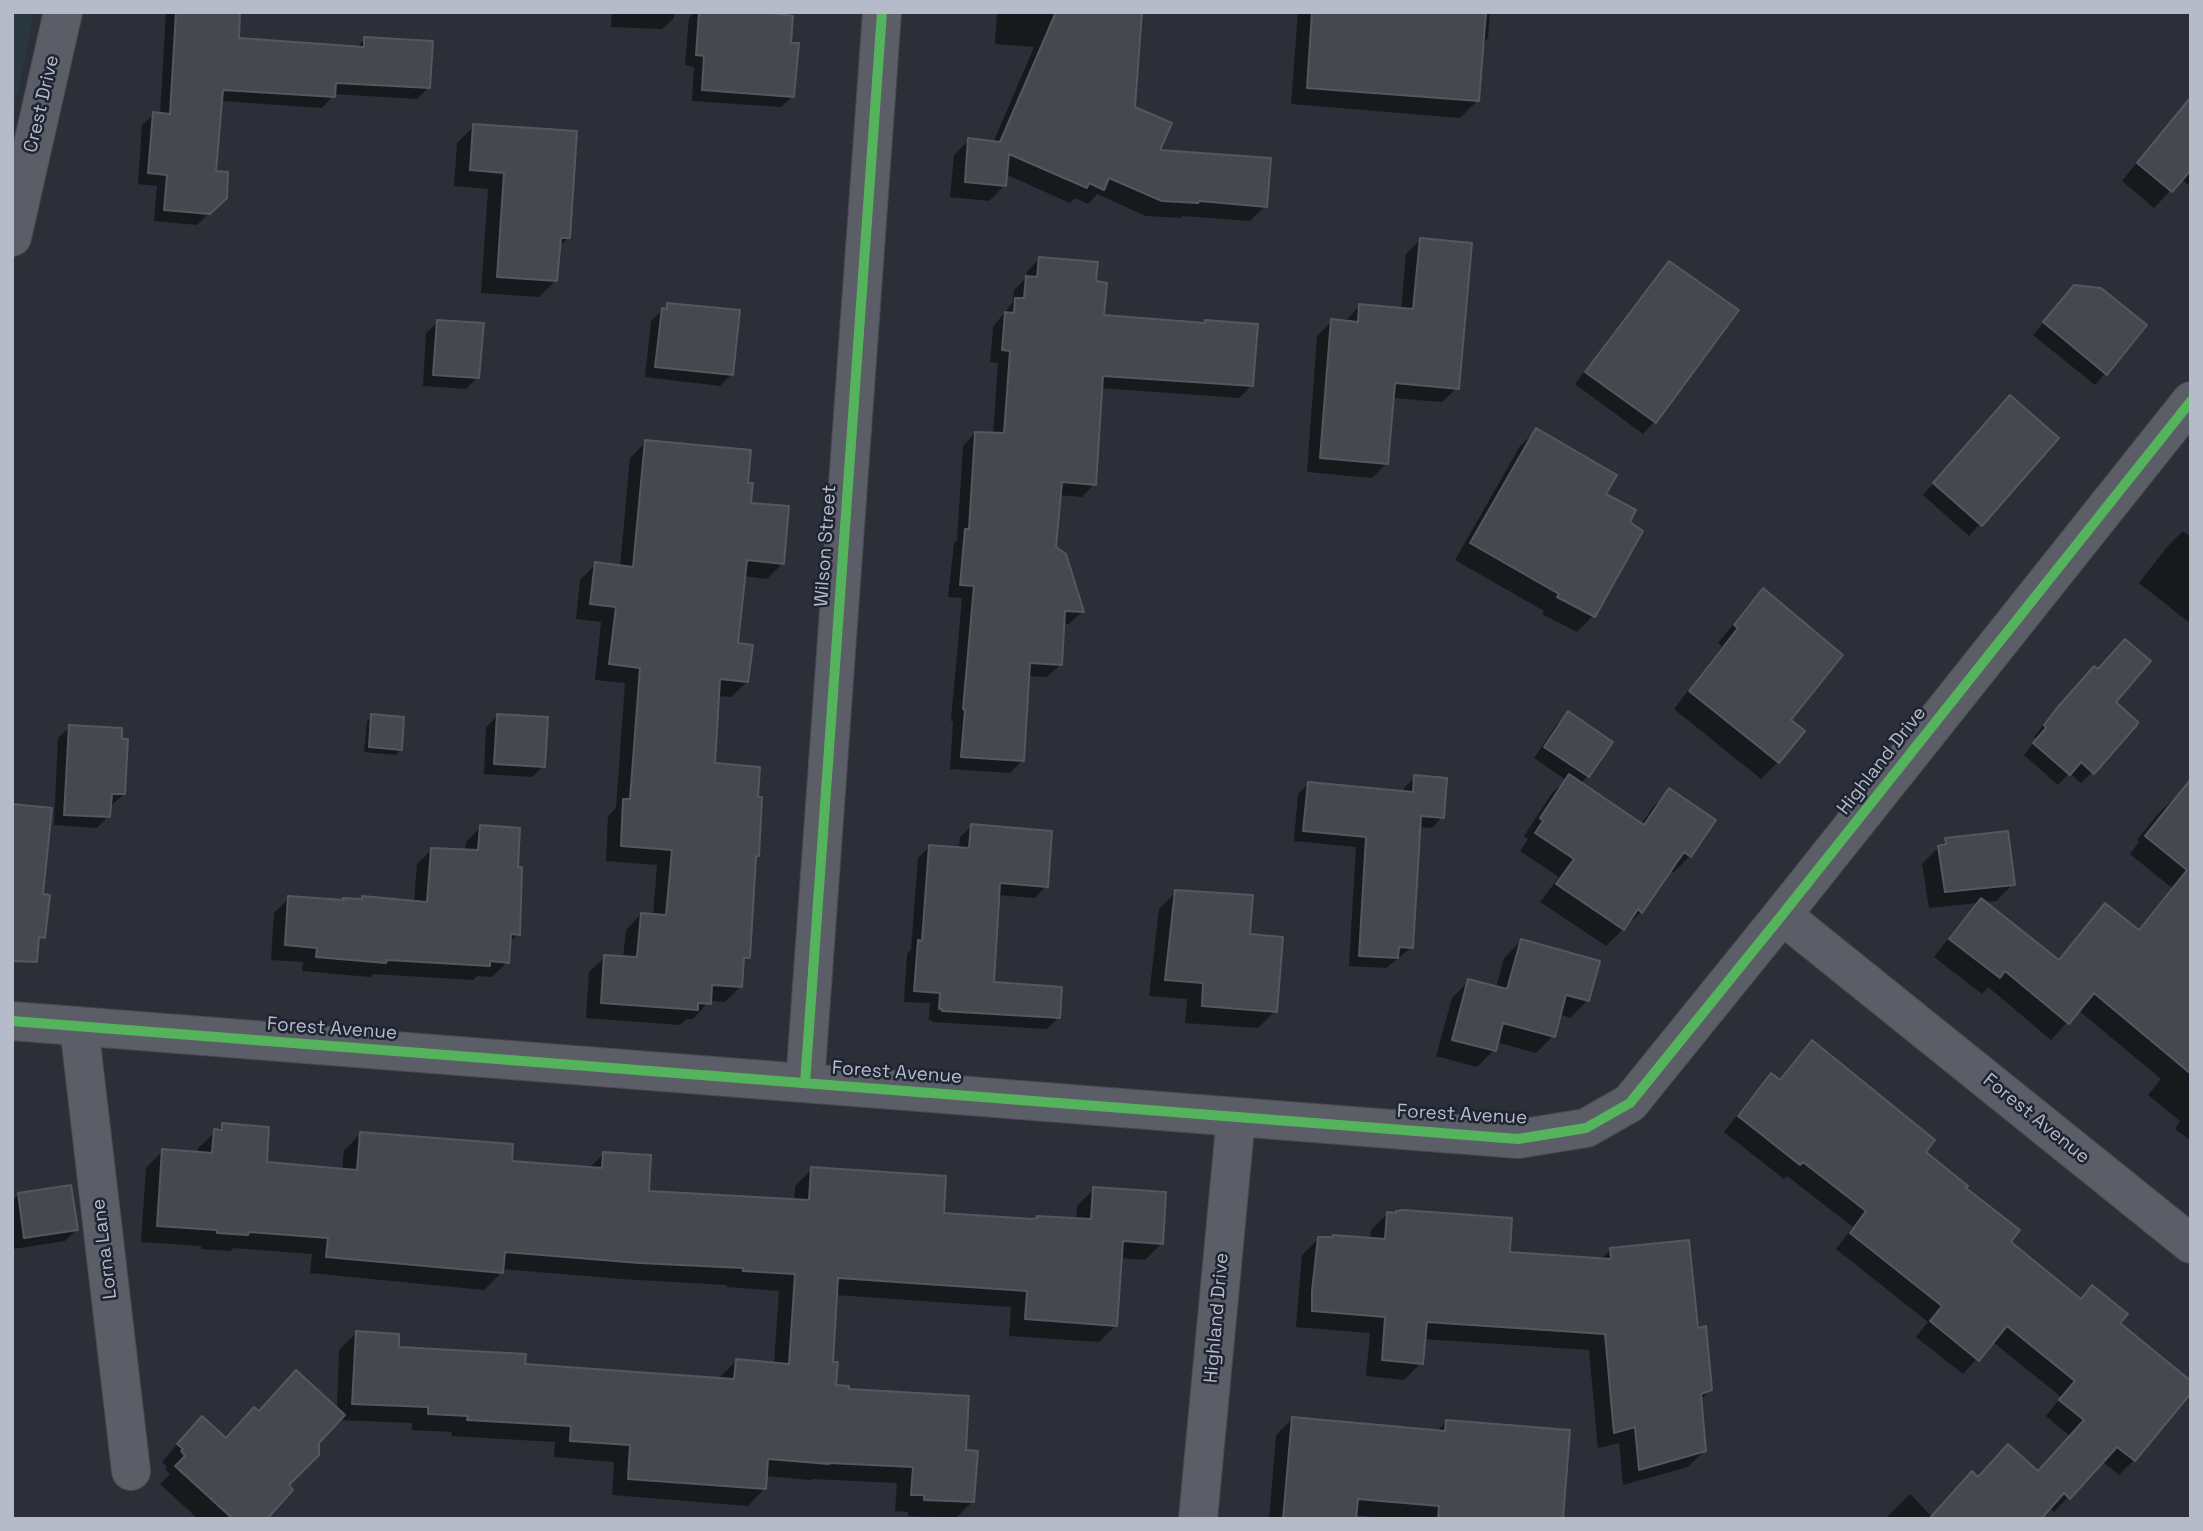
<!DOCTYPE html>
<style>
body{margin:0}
#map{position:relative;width:2203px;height:1531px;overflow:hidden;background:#2c2f38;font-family:"Space Grotesk",sans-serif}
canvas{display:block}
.frame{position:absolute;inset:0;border:14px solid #b6bbc9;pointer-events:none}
</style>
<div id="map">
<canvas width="2203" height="1531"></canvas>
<div class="frame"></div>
</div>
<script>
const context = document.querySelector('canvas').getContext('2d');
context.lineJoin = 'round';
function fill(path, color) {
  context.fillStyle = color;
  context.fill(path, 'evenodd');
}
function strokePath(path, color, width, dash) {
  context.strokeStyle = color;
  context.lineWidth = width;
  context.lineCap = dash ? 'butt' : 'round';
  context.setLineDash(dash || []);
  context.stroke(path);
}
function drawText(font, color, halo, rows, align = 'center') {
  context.font = font + ' "Space Grotesk",sans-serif';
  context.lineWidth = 5;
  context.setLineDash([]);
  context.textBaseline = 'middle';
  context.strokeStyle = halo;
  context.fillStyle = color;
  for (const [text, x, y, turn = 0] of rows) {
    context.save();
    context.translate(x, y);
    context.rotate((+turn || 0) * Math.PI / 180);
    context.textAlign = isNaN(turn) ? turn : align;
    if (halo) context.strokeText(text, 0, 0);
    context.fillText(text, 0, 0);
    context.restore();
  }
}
fill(new Path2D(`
 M 12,12 L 34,12 L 12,121 Z`), '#29383e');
fill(new Path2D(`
 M 166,12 L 239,12 L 237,40 L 356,48 L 365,39 L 429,87 L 417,99 L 333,94 L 333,96 L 322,108 L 221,101 L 214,172 L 225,197 L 197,225 L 154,221 L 157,186 L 138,184 L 142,125 L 154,114 L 160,115 Z
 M 612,12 L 674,12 L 674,18 L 662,29 L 611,27 Z
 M 695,12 L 761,12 L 789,44 L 793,96 L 781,107 L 692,101 L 694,67 L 685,65 L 689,18 Z
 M 997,12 L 1140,12 L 1133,108 L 1158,152 L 1265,206 L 1250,221 L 1183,216 L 1181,218 L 1146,216 L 1097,194 L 1088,204 L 1075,198 L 1070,203 L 1005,174 L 1004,186 L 989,201 L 950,197 L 954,155 L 969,140 L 993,143 L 1034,47 L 995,44 Z
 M 1298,12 L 1490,12 L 1488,38 L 1481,45 L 1477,101 L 1460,118 L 1291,104 Z
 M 2191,104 L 2191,187 L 2181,179 L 2154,208 L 2122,181 L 2159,135 Z
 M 474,126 L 569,237 L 558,248 L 556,280 L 539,297 L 481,293 L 488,189 L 454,186 L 457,143 Z
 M 1420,240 L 1457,388 L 1442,402 L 1392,398 L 1387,463 L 1372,478 L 1307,472 L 1317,336 L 1332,321 L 1345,322 L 1359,306 L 1401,310 L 1406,254 Z
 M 1040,259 L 1094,283 L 1103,317 L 1252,385 L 1239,398 L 1100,388 L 1094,484 L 1082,497 L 1059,495 L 1055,547 L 1082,612 L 1069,624 L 1062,624 L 1060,665 L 1047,677 L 1028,676 L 1022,761 L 1010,773 L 950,769 L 953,722 L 951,721 L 962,598 L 948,597 L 954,543 L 957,540 L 963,446 L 975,433 L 993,435 L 998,363 L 990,362 L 993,327 L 1013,302 L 1014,290 L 1026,278 L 1027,271 Z
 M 1669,263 L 1736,311 L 1654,422 L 1643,434 L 1575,384 L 1658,275 Z
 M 2074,287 L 2145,325 L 2095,385 L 2033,335 Z
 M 668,305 L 731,375 L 720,386 L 645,377 L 651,321 Z
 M 438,322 L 478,377 L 466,389 L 423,386 L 426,333 Z
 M 1999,409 L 2056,438 L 1969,536 L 1923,495 Z
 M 1537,430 L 1604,494 L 1593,616 L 1577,632 L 1542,614 L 1544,611 L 1455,560 L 1520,446 Z
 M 646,442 L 746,485 L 749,504 L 783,563 L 767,579 L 744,576 L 736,644 L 747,682 L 731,697 L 717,696 L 713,765 L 757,855 L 755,858 L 748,957 L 742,964 L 740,987 L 725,1002 L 709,1001 L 693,1019 L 687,1019 L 680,1025 L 586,1018 L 589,972 L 605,957 L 623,958 L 626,930 L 641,914 L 653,916 L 657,865 L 606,861 L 608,816 L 616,808 L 625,683 L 595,680 L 601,622 L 576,619 L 580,580 L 596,564 L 620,567 L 630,458 Z
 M 2183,531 L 2191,537 L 2191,624 L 2139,583 L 2167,547 Z
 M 1764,590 L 1789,720 L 1778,762 L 1761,779 L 1674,709 L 1722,646 L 1718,643 L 1747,607 Z
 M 2097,671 L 2113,703 L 2092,772 L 2081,783 L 2069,773 L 2058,785 L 2024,755 L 2036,740 L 2034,737 L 2046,722 L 2083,679 Z
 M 1568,713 L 1588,776 L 1580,784 L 1641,825 L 1653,807 L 1670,790 L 1690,856 L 1673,873 L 1669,870 L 1641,912 L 1606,946 L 1540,902 L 1559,877 L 1520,851 L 1528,839 L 1524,836 L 1552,793 L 1566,780 L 1534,758 L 1557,724 Z
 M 372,716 L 400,750 L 395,755 L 364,752 L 367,721 Z
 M 497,716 L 544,766 L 532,777 L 484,774 L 486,727 Z
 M 70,727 L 124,794 L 112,805 L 109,805 L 108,816 L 97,828 L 54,825 L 58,738 Z
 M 1415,777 L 1442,817 L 1432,828 L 1419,827 L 1412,947 L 1386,968 L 1349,966 L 1356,847 L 1294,841 L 1298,794 L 1308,784 L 1404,793 L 1404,788 Z
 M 2191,792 L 2191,1141 L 2175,1129 L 2180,1121 L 2148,1095 L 2161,1079 L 2078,1010 L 2051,1040 L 1988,987 L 1982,994 L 1934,957 L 1965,917 L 1979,903 L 1929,908 L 1922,864 L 1946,840 L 2013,884 L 1996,901 L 1983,902 L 2058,960 L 2089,922 L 2105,905 L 2137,931 L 2172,888 L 2130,854 L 2139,842 L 2137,840 L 2158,814 L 2175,798 Z
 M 972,826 L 1046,886 L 1035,898 L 997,895 L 992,984 L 1058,1018 L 1047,1029 L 932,1022 L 932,1020 L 929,1020 L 930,1003 L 904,1002 L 907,954 L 911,949 L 918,858 L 929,847 L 959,849 L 960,837 Z
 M 481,827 L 516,869 L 518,934 L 508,944 L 507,962 L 492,977 L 477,976 L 473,980 L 373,974 L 370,977 L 302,971 L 303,962 L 271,960 L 274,913 L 289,898 L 342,902 L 344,899 L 414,902 L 417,864 L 432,849 L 465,851 L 466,842 Z
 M 1176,892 L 1248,936 L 1275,1011 L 1258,1028 L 1185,1023 L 1187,999 L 1149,996 L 1159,909 Z
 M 1521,941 L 1598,962 L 1587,1001 L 1570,1018 L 1559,1014 L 1553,1036 L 1536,1053 L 1496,1042 L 1494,1050 L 1477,1067 L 1436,1056 L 1452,998 L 1469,981 L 1496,988 L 1504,958 Z
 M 1812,1042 L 1923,1153 L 1964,1188 L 2008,1242 L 2080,1300 L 2092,1288 L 2117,1324 L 2191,1390 L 2134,1460 L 2119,1475 L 2102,1461 L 2054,1512 L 2049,1507 L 2039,1519 L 1885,1519 L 1910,1494 L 1932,1517 L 1977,1479 L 2037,1473 L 2070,1436 L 2046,1416 L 2061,1397 L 1992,1341 L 1963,1374 L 1916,1337 L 1928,1322 L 1836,1249 L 1853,1227 L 1787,1176 L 1784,1179 L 1724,1132 L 1757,1090 L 1772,1076 L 1779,1081 Z
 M 223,1125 L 265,1164 L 342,1170 L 344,1151 L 360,1134 L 510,1162 L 588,1169 L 604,1154 L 647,1193 L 794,1201 L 795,1186 L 812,1169 L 942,1215 L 1032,1220 L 1076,1220 L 1077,1206 L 1094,1189 L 1162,1243 L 1145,1260 L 1120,1258 L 1116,1325 L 1099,1342 L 1009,1336 L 1011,1307 L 835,1295 L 831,1363 L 834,1387 L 847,1390 L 964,1452 L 973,1501 L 956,1518 L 908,1516 L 908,1512 L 895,1511 L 897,1483 L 812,1479 L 810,1480 L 765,1476 L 764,1489 L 748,1506 L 612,1495 L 614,1462 L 554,1457 L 555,1442 L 451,1436 L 452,1432 L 412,1430 L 412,1423 L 338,1420 L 317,1443 L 264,1519 L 198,1519 L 160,1484 L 170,1474 L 165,1469 L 167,1467 L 162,1462 L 185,1435 L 225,1440 L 258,1412 L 337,1409 L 339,1350 L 356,1333 L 397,1349 L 523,1366 L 719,1378 L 736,1361 L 774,1364 L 779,1291 L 727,1287 L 727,1285 L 622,1279 L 501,1269 L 501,1273 L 484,1290 L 310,1273 L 312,1254 L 233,1248 L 230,1251 L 201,1249 L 201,1246 L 141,1242 L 146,1168 L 163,1151 L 197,1154 L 198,1148 Z
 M 19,1194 L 76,1230 L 65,1241 L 13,1249 L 12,1201 Z
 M 1388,1213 L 1508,1254 L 1600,1260 L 1611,1250 L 1696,1331 L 1710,1390 L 1700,1400 L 1705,1450 L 1688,1467 L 1623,1485 L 1619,1443 L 1598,1448 L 1589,1350 L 1423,1339 L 1421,1363 L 1404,1380 L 1366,1376 L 1370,1333 L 1296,1327 L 1302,1255 L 1319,1238 L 1370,1240 L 1371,1230 Z
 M 1292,1419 L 1436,1432 L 1446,1422 L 1561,1519 L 1394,1519 L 1354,1515 L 1354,1519 L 1269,1519 L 1276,1435 Z`), '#0007');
const building = new Path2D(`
 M 176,12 L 240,12 L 239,38 L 364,47 L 364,37 L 433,41 L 430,88 L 336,83 L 335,97 L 223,90 L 216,171 L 228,172 L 227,198 L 210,214 L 164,210 L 167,175 L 148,173 L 153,112 L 170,114 Z
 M 699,12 L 763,12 L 793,16 L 791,43 L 799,43 L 794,97 L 702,90 L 704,56 L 696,55 Z
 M 1056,12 L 1142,12 L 1135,107 L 1172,123 L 1160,150 L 1271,158 L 1267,207 L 1199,201 L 1198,203 L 1162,201 L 1109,178 L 1104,190 L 1089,183 L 1087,188 L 1009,154 L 1006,186 L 965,182 L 968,138 L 1000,142 Z
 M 1312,12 L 1486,12 L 1479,101 L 1307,88 Z
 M 2191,97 L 2191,170 L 2172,192 L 2137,163 Z
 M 473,124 L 577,131 L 570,238 L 561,238 L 557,281 L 497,277 L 504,173 L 470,170 Z
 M 1420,238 L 1472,243 L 1459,389 L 1395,383 L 1388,464 L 1320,458 L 1331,319 L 1358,322 L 1359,304 L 1413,309 Z
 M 1039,257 L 1098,262 L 1096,281 L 1107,283 L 1104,315 L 1205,323 L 1205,320 L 1258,324 L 1253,386 L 1103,376 L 1096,485 L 1062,482 L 1056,547 L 1066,554 L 1084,612 L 1065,611 L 1062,665 L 1030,663 L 1024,761 L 961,757 L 965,710 L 963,709 L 974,586 L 960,585 L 965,529 L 969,529 L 975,432 L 1004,433 L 1010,351 L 1002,350 L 1005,312 L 1014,313 L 1015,298 L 1024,298 L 1026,276 L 1037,277 Z
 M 1669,261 L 1739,310 L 1656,423 L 1585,372 Z
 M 2074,285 L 2101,288 L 2147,325 L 2107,375 L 2043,322 Z
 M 667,303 L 740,310 L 733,375 L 655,367 L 662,308 L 667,309 Z
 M 437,320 L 484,323 L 479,378 L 433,375 Z
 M 2010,395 L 2059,438 L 1982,526 L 1933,483 Z
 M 1536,428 L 1617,475 L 1606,494 L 1636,510 L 1630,522 L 1643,531 L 1595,617 L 1557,597 L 1559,594 L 1470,543 Z
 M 645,440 L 751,450 L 748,483 L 753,483 L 751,503 L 789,506 L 784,564 L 747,560 L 738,643 L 753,645 L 748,682 L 720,679 L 715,763 L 760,767 L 758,797 L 762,797 L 759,856 L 756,856 L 750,958 L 744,958 L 742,987 L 712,985 L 711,1004 L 698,1003 L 698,1010 L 601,1003 L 604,955 L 637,957 L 641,913 L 666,915 L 672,850 L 621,846 L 623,799 L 630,799 L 640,668 L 609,664 L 616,607 L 590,604 L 595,562 L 633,567 Z
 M 1763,588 L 1843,655 L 1791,720 L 1805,731 L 1779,763 L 1689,691 L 1738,628 L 1734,625 Z
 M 2125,639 L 2151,661 L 2116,702 L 2138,722 L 2137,725 L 2094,774 L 2081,762 L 2070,775 L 2033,743 L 2046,728 L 2044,725 L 2057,708 L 2094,666 L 2098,669 Z
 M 1568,711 L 1613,742 L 1589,777 L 1544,747 Z
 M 371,714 L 404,717 L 402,750 L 369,747 Z
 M 497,714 L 548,717 L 545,767 L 494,764 Z
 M 69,725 L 122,728 L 122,739 L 128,739 L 125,794 L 112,794 L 110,817 L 64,815 Z
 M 1569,774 L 1644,825 L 1669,788 L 1716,820 L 1691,857 L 1684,852 L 1642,913 L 1638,909 L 1624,930 L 1556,884 L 1574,859 L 1535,833 L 1543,821 L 1540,818 Z
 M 1414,775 L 1447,778 L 1444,818 L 1421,816 L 1413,948 L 1399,947 L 1398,958 L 1359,956 L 1366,837 L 1303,831 L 1308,782 L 1413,792 Z
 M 2191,779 L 2191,1074 L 2094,993 L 2069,1024 L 2005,971 L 2000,978 L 1949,939 L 1981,898 L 2059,960 L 2105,903 L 2139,930 L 2187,870 L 2145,836 Z
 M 12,804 L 52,808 L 43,894 L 50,895 L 45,938 L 39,937 L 37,962 L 12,961 Z
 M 971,824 L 1052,831 L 1048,887 L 1000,883 L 994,982 L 1062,987 L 1060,1018 L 942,1011 L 942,1009 L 939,1009 L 940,993 L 914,991 L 918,940 L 922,941 L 929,845 L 969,848 Z
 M 480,825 L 520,828 L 518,867 L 522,867 L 520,935 L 511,934 L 509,963 L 490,961 L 490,966 L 387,960 L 386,963 L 316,957 L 317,948 L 285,945 L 288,896 L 344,900 L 343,898 L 362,899 L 362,896 L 427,902 L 431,848 L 478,850 Z
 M 2008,831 L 2015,885 L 1945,892 L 1938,846 L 1946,844 L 1945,838 Z
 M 1175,890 L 1253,895 L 1250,934 L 1283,937 L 1277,1012 L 1202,1006 L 1203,983 L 1165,980 Z
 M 1521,939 L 1600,961 L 1589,1001 L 1566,995 L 1555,1037 L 1503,1023 L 1496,1051 L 1452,1040 L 1468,979 L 1507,989 Z
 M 1812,1040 L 1935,1140 L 1926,1152 L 1968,1186 L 1966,1188 L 2020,1230 L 2011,1242 L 2081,1299 L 2092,1285 L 2128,1314 L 2120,1323 L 2191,1381 L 2191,1393 L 2135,1461 L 2117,1447 L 2070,1499 L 2064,1493 L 2041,1519 L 1929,1519 L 1972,1471 L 1978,1477 L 2008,1444 L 2038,1471 L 2084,1420 L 2059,1400 L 2075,1381 L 2007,1326 L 1979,1361 L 1930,1321 L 1942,1306 L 1850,1233 L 1866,1211 L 1803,1162 L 1800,1165 L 1738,1116 L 1771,1073 L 1780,1080 Z
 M 222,1123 L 269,1127 L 267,1162 L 357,1170 L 360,1132 L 513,1144 L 512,1161 L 602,1168 L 603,1152 L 651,1155 L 649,1191 L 809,1200 L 811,1167 L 946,1176 L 944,1213 L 1032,1219 L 1037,1218 L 1037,1216 L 1091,1219 L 1093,1187 L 1166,1192 L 1163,1244 L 1123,1241 L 1117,1326 L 1025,1319 L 1027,1291 L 838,1278 L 833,1362 L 838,1362 L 836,1385 L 849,1386 L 849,1389 L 969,1396 L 966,1450 L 978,1451 L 974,1502 L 924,1500 L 924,1495 L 911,1495 L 913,1467 L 829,1463 L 829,1464 L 768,1459 L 766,1489 L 628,1479 L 630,1445 L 570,1441 L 571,1426 L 467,1420 L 468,1416 L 428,1414 L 428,1407 L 352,1404 L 356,1331 L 399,1334 L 399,1347 L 526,1354 L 525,1364 L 734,1379 L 736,1359 L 789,1364 L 795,1274 L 743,1271 L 743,1268 L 639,1263 L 505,1252 L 503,1273 L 326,1257 L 328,1238 L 249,1232 L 248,1235 L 217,1233 L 217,1230 L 157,1226 L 162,1149 L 212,1153 L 214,1129 L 222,1130 Z
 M 71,1185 L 78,1230 L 24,1238 L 18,1193 Z
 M 1404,1210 L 1512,1218 L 1510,1252 L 1611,1259 L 1610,1248 L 1689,1240 L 1698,1328 L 1706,1326 L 1712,1390 L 1701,1394 L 1706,1451 L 1639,1470 L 1635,1427 L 1614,1433 L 1605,1334 L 1427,1322 L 1423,1364 L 1382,1360 L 1385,1317 L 1312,1311 L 1312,1291 L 1318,1237 L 1333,1237 L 1333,1235 L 1385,1239 L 1387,1212 L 1396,1213 L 1396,1211 Z
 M 296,1370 L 345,1415 L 319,1443 L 319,1455 L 289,1485 L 293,1490 L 267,1519 L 233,1519 L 175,1466 L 185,1456 L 181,1451 L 183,1449 L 177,1444 L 202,1416 L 226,1438 L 254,1407 L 259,1411 Z
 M 1292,1417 L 1445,1431 L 1446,1420 L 1570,1430 L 1563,1519 L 1438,1519 L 1439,1506 L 1358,1499 L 1356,1519 L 1283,1519 Z`);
fill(building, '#464850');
strokePath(building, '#54575f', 2);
const minor = new Path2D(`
 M 12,237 L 63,12
 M 1782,915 L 2191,1244
 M 12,1021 L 1518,1139 L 1586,1128 L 1630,1103 L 1782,915 L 2191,401
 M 79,1026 L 131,1471
 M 805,1083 L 882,12
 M 1198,1519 L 1236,1117`);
strokePath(minor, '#484a51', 40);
strokePath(minor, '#5b5e67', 38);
strokePath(new Path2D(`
 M 12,1021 L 1518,1139 L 1586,1128 L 1630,1103 L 1782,915 L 2191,401
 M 805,1083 L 882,12`), '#56b35d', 10);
drawText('19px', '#b6bbc9', '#1f2433', [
 ["Crest Drive",42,104,-77],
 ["Wilson Street",826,546,-86],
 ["Highland Drive",1882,761,-52],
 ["Forest Avenue",332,1029,4],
 ["Forest Avenue",897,1073,4],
 ["Forest Avenue",1462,1115,3],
 ["Forest Avenue",2036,1119,39],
 ["Lorna Lane",105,1249,-97],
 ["Highland Drive",1217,1318,-85]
]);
</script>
